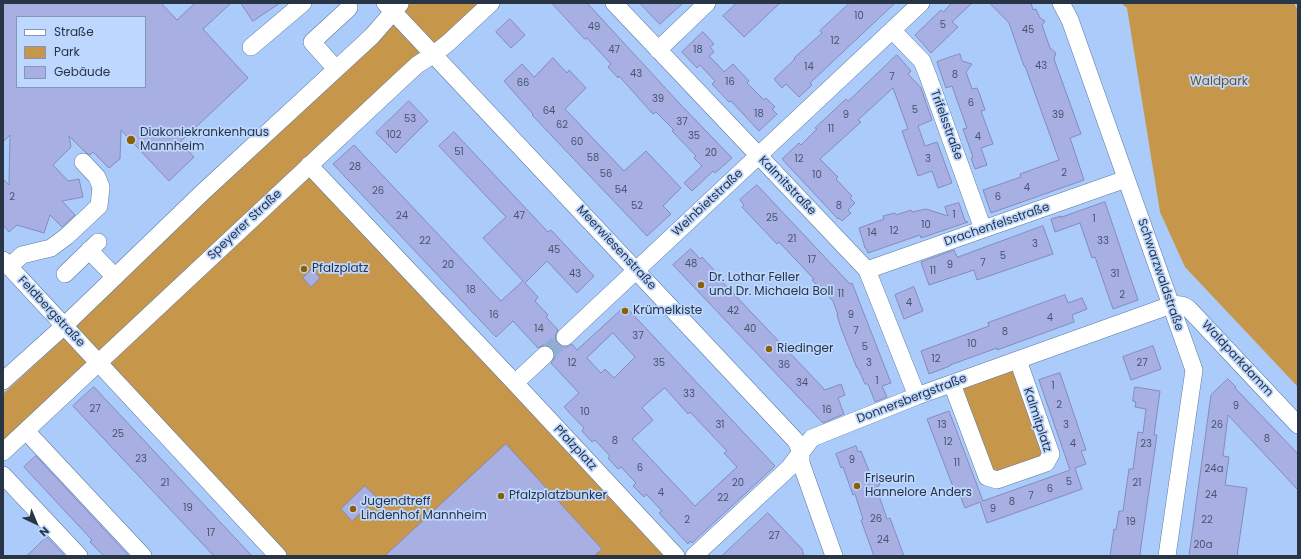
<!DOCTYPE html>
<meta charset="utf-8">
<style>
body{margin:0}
#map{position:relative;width:1301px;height:559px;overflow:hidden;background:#abcbfa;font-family:Poppins,sans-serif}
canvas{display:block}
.frame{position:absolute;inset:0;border:4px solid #283547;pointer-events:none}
.legend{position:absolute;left:16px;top:16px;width:130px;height:72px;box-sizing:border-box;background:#bed7fe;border:1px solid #8296b5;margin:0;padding:5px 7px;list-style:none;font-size:12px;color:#283547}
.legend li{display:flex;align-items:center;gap:8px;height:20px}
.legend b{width:20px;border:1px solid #8296b5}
.north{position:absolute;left:16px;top:503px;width:40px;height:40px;-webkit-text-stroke:3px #bed7fe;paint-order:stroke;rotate:136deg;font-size:11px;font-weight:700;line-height:16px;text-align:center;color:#283547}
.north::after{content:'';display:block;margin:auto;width:14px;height:18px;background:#283547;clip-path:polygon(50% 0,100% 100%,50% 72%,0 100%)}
</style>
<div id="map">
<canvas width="1301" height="559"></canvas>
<div class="frame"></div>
<ul class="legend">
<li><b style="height:5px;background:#fff"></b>Straße</li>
<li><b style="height:11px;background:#c6974a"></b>Park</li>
<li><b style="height:11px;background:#a8afe3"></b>Gebäude</li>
</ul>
<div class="north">N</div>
</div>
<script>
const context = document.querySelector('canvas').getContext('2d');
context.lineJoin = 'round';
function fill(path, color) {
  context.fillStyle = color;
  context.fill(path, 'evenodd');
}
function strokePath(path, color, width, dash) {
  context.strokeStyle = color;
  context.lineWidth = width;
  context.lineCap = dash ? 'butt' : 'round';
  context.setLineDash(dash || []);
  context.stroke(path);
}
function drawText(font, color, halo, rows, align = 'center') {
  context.font = font + ' Poppins,sans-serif';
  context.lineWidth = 3.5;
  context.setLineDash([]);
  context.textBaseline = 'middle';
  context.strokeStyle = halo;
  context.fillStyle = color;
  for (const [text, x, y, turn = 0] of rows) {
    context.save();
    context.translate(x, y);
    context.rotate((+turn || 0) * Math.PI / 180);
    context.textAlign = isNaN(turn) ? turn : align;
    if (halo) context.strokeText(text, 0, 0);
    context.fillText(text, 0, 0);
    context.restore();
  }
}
fill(new Path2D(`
 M 400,3 L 491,3 L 310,165 L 676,556 L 284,556 L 105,365 L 3,452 L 3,394 L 67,335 Z
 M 1121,3 L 1294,3 L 1298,11 L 1298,387 L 1185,267 L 1160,212 L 1127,8 Z
 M 1018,360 L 1051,454 L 997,480 L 952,384 Z`), '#c6974a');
const building = new Path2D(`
 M 3,3 L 161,3 L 177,20 L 195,3 L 231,3 L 203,29 L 248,78 L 180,142 L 194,157 L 169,181 L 121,130 L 120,159 L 109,168 L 93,152 L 90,155 L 85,152 L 69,136 L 71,147 L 53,165 L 68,181 L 79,179 L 83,197 L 62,201 L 75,215 L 62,227 L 50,215 L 44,233 L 17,225 L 9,232 L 3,225 L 3,179 L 9,185 L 10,135 L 3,142 ZM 17,17 L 145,17 L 145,87 L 17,87 Z
 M 241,3 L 280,3 L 253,21 Z
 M 552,3 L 587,3 L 680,104 L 732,158 L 715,173 L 713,171 L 692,191 L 684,183 L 702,166 L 694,158 L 696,156 L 672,131 L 674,130 L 656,112 L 653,114 L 619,76 L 618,78 L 608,67 L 611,64 L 587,38 L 585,39 Z
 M 640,3 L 683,3 L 660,24 Z
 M 737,3 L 780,3 L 744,37 L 723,16 Z
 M 850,3 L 895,3 L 810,83 L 812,85 L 799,97 L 786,84 L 782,88 L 774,79 L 795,59 L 794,58 L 822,33 L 820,31 Z
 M 952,3 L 972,3 L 952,22 L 958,27 L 931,53 L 915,35 L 941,10 L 943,12 Z
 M 990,3 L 1031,3 L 1033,10 L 1036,9 L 1040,18 L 1045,21 L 1042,25 L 1050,48 L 1056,53 L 1054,59 L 1081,134 L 1070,138 L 1084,180 L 991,213 L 983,190 L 1021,177 L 1020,174 L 1059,160 L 1025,66 L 1024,66 L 1009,23 Z
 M 510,19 L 525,35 L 511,48 L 496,32 Z
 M 703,32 L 714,44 L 710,47 L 714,52 L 709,56 L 717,64 L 724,72 L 733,64 L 749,81 L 747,83 L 764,100 L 766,98 L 775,107 L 772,109 L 777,114 L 759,131 L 731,101 L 729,102 L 712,84 L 715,81 L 700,65 L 697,68 L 682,52 Z
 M 960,54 L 962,61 L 972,64 L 966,72 L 972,89 L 977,88 L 980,95 L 985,110 L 981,111 L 993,144 L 981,148 L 987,165 L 975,169 L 971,158 L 973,157 L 963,129 L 967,128 L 952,86 L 946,88 L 937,62 Z
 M 897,55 L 911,71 L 908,74 L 921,88 L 932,120 L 918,126 L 925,146 L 937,142 L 952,183 L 938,188 L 932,171 L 918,176 L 902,131 L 908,129 L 893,88 L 858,120 L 861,122 L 820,159 L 838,177 L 836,179 L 852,196 L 850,198 L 855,203 L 848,210 L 851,213 L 842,221 L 839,218 L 838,219 L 782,159 L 799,143 L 801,145 L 817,129 L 815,128 L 846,99 L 848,101 Z
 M 553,58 L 567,73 L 569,70 L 586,88 L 565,109 L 624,171 L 646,151 L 681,188 L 663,206 L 671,214 L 647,236 L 532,115 L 533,114 L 504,81 L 522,64 L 534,77 Z
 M 409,101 L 428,121 L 396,153 L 376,133 Z
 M 454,132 L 548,232 L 551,230 L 594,276 L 577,293 L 547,261 L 525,283 L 538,297 L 535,301 L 548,315 L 546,317 L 558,330 L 556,334 L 555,339 L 558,344 L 562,347 L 567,347 L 572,344 L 577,350 L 625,306 L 775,466 L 692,543 L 690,541 L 688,544 L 659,513 L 662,511 L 646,494 L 644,497 L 633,486 L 636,483 L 621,467 L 618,469 L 608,458 L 610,456 L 595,440 L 592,442 L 582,431 L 584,428 L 564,407 L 579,393 L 551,363 L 555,358 L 555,352 L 552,348 L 548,345 L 543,345 L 538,348 L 513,321 L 496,337 L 333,164 L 354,145 L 501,301 L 523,281 L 483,238 L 506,217 L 439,146 ZM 613,333 L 635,357 L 614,378 L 605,369 L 601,373 L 587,358 ZM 665,388 L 688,414 L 690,412 L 727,451 L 724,453 L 737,467 L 695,506 L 632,439 L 653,420 L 642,408 Z
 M 757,185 L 850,284 L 852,283 L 891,383 L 882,386 L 887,397 L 875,402 L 868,384 L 865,384 L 858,368 L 857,368 L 841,328 L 837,315 L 838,315 L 833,301 L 812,280 L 814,279 L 779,242 L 777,244 L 742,207 L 744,205 L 740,200 Z
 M 1105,202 L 1138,300 L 1113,309 L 1095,257 L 1092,258 L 1080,223 L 1055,232 L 1051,219 L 1061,216 L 1061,217 Z
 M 959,203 L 965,221 L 968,222 L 921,238 L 920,235 L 868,253 L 866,248 L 865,248 L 859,228 L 884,219 L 883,216 L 895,213 L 896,215 L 911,210 L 912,212 L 926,209 L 948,216 L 945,207 Z
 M 1043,226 L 1053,254 L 977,280 L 974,270 L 929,285 L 921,262 L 954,250 L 957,257 Z
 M 691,249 L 700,259 L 702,257 L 714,270 L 713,272 L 825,390 L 841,384 L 845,395 L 838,398 L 844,414 L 823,423 L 673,265 Z
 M 312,269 L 320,278 L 311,287 L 303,278 Z
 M 914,287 L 923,311 L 904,319 L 895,295 Z
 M 1065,295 L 1068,303 L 1082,298 L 1087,309 L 1072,315 L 1074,322 L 997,350 L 997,348 L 950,365 L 950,366 L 929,374 L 921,351 L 989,326 L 988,323 Z
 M 1153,346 L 1161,369 L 1131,380 L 1123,357 Z
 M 1060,373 L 1086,450 L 1081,451 L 1086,464 L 1075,468 L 1082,489 L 987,523 L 980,502 L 965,508 L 960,495 L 957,497 L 927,419 L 949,411 L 983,501 L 1070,470 L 1039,380 Z
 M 1228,379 L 1236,387 L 1235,388 L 1298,454 L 1298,490 L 1228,415 L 1223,456 L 1229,457 L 1225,485 L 1247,488 L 1237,556 L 1189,556 L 1211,395 Z
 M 94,387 L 222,524 L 252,556 L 214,556 L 73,406 Z
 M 1135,387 L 1160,391 L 1154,435 L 1157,435 L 1141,546 L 1140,556 L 1110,556 L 1114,529 L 1116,530 L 1119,511 L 1123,511 L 1129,469 L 1133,469 L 1138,432 L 1143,433 L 1146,409 L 1135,407 L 1136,402 L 1133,401 Z
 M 506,444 L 602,549 L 594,556 L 385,556 Z
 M 856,446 L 858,452 L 861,451 L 871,476 L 876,474 L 880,485 L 876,487 L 887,519 L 890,518 L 904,556 L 874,556 L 861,520 L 863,519 L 855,494 L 853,495 L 843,467 L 841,468 L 836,454 Z
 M 36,456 L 129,556 L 104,556 L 90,542 L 92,540 L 24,467 Z
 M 365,486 L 377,498 L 352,521 L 341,509 Z
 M 768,513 L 802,549 L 804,556 L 722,556 Z
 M 47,537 L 65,556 L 27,556 Z`);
fill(building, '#a8afe3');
strokePath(building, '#848bbc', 1);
strokePath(new Path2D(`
 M 545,355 L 565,337`), '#91add6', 17, [17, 8]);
const minor = new Path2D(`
 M 385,3 L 796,441 L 801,452 L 801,463 L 834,556
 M 614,3 L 867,270 L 917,396
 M 1061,3 L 1070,20 L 1194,370 L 1167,556
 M 892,30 L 922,61 L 928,76 L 983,229
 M 251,47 L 303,3
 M 658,50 L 707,3
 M 336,69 L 312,42 L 349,8
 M 309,165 L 515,383 L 676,556
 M 89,250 L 115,277
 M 3,260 L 278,556
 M 9,267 L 22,255 L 51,248 L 67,236 L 99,206 L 101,187 L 97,177 L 83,162
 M 867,270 L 1126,179
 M 65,274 L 98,242
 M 565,337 L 921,3
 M 3,381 L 64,326 L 203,192 L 372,36 L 400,4
 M 515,383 L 545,355
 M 952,384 L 987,477 L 997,480 L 1046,463 L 1051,454 L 1018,360
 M 26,431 L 143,556
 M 3,452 L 404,77 L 417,65 L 434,54 L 448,43 L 491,3
 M 3,475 L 79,556
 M 694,556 L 789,468 L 812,438 L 917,396 L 1171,305 C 1178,304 1183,304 1189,309 L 1298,425`);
strokePath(minor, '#5b78a2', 18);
strokePath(minor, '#fff', 17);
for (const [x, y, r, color] of [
 [131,140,5,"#8b6002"],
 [304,269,4,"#8b6002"],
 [701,285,4,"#8b6002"],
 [625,311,4,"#8b6002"],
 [769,349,4,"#8b6002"],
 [857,486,4,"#8b6002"],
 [501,496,4,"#8b6002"],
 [353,509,4,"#8b6002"]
]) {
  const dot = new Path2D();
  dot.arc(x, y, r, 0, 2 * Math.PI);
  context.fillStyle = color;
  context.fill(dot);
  strokePath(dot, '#bed7fe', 1.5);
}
drawText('10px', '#48546e', null, [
 ["10",859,16],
 ["5",943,25],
 ["49",594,27],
 ["45",1028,30],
 ["12",835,41],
 ["47",614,50],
 ["18",698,50],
 ["43",1041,66],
 ["14",809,67],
 ["43",636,74],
 ["8",955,75],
 ["7",892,77],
 ["16",730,82],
 ["66",523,83],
 ["39",658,99],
 ["6",971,103],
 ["5",915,110],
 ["64",549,111],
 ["18",759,114],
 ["9",846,115],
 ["39",1058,115],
 ["53",410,119],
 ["37",682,122],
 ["62",562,125],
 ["11",831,129],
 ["102",394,135],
 ["35",694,136],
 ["4",978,137],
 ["60",577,142],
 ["51",459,152],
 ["20",711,153],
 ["58",593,158],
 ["12",799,159],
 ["3",928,159],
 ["28",355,167],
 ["2",1064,173],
 ["56",606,174],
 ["10",817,175],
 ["4",1027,188],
 ["54",621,190],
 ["26",378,191],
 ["2",12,197],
 ["6",998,197],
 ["52",637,206],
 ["8",839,206],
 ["1",954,215],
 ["24",402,216],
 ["47",519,216],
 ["25",772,218],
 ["1",1094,219],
 ["10",926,225],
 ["12",894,231],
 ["14",872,233],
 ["21",792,239],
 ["22",425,241],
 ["33",1103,241],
 ["3",1035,244],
 ["45",554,250],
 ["5",1003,256],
 ["17",812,260],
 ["7",983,263],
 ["48",691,264],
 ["20",448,265],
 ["9",950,265],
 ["11",933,271],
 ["43",575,274],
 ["31",1115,274],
 ["18",471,290],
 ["11",841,294],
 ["2",1122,295],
 ["4",909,303],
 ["42",733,311],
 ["16",494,315],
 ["9",851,315],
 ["4",1050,318],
 ["14",539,329],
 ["40",750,329],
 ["7",856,331],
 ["8",1005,332],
 ["37",638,336],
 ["10",972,344],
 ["5",865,347],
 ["12",936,359],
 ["12",572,363],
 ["35",659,363],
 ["3",869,363],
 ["27",1142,363],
 ["36",784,365],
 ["1",877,381],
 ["34",802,383],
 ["1",1053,386],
 ["33",689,394],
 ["2",1059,405],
 ["9",1236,406],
 ["27",95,409],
 ["16",827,410],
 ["10",585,412],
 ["31",720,425],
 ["13",942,425],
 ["3",1066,425],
 ["26",1217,425],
 ["25",118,434],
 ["8",1267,439],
 ["8",615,441],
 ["12",948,442],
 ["4",1073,444],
 ["23",1146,444],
 ["23",141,459],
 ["9",852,460],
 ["11",957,463],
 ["6",640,468],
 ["24a",1214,469],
 ["5",1069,482],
 ["21",165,483],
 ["20",738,483],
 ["21",1137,483],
 ["6",1050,489],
 ["4",661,493],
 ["24",1211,495],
 ["7",1031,496],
 ["22",723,498],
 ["8",1012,502],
 ["19",188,508],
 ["9",993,509],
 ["26",876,519],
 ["2",687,520],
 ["22",1207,520],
 ["19",1131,522],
 ["17",211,533],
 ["27",774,536],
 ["24",883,540],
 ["20a",1203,545]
]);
drawText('12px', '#6e5223', '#bed7fe', [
 ["Waldpark",1219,82]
]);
drawText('12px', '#283547', '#bed7fe', [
 ["Trifelsstraße",946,125,70],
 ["Kalmitstraße",787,186,46],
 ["Weinbietstraße",708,203,-43],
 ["Speyerer Straße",245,225,-43],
 ["Drachenfelsstraße",997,225,-19],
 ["Meerwiesenstraße",616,248,47],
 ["Schwarzwaldstraße",1160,275,71],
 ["Feldbergstraße",51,312,47],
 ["Waldparkdamm",1237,359,47],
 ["Donnersbergstraße",912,399,-21],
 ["Kalmitplatz",1037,420,72],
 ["Pfalzplatz",575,448,47]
]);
drawText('12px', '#283547', '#bed7fe', [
 ["Diakoniekrankenhaus",140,133],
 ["Mannheim",140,147],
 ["Pfalzplatz",312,269],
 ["Dr. Lothar Feller",709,278],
 ["und Dr. Michaela Boll",709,292],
 ["Krümelkiste",633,311],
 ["Riedinger",777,349],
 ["Friseurin",865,479],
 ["Hannelore Anders",865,493],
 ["Pfalzplatzbunker",509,496],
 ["Jugendtreff",361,502],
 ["Lindenhof Mannheim",361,516]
], 'left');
</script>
